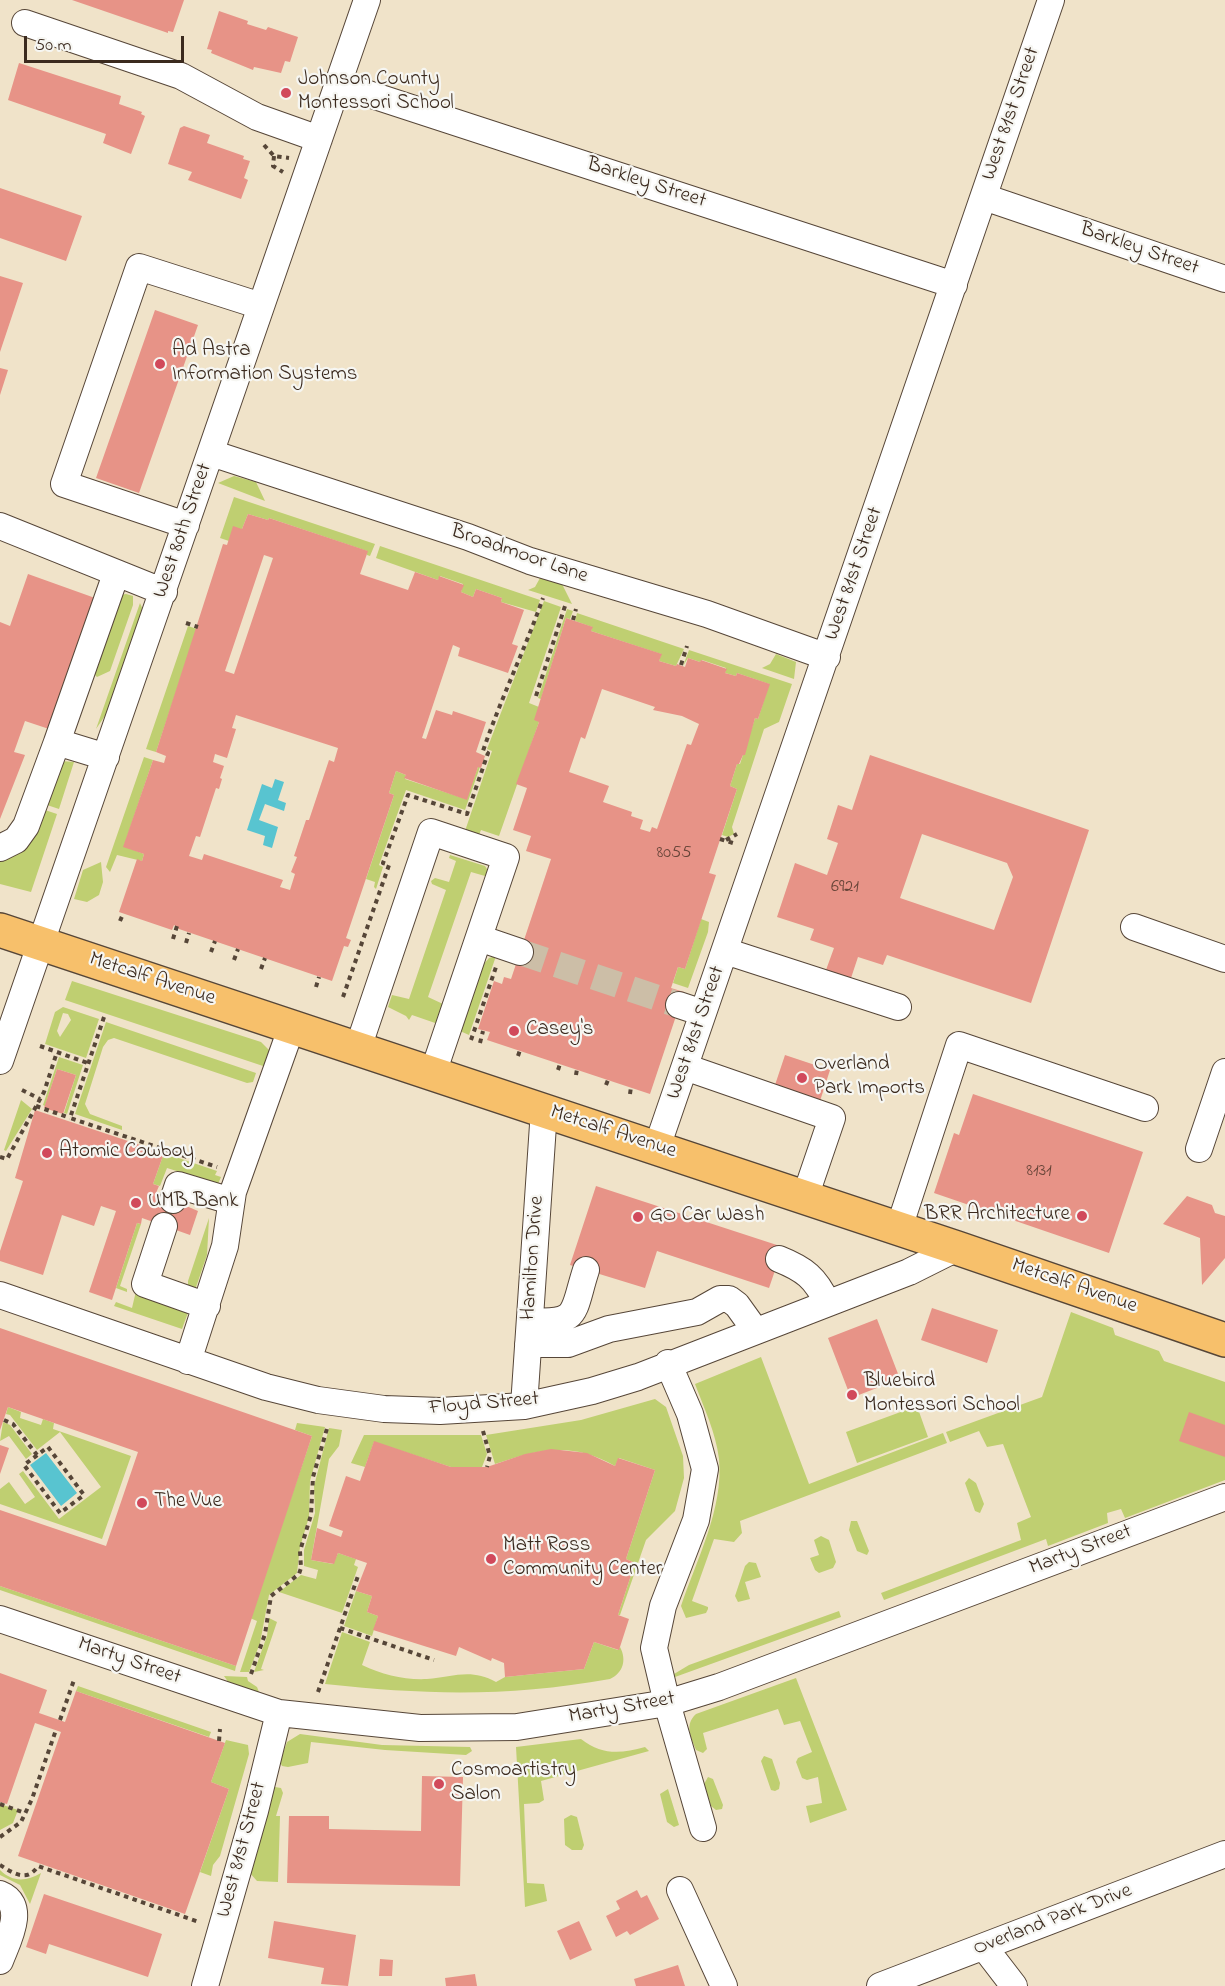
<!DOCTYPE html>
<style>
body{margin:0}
#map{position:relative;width:1225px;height:1986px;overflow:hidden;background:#f0e3c9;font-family:"Indie Flower",sans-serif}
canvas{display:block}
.scale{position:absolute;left:24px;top:36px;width:160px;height:27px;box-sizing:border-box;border:3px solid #3b2a1e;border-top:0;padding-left:8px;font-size:18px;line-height:21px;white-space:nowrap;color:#3b2a1e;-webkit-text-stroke:4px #f6f6f2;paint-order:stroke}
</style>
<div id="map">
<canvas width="1225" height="1986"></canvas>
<div class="scale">50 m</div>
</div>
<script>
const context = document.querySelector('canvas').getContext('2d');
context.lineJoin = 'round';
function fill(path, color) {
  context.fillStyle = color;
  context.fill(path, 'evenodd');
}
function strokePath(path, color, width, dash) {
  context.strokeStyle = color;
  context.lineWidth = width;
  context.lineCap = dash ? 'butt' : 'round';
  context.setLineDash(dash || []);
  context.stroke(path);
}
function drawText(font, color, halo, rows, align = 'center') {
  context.font = font + ' "Indie Flower",sans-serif';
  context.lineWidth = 4.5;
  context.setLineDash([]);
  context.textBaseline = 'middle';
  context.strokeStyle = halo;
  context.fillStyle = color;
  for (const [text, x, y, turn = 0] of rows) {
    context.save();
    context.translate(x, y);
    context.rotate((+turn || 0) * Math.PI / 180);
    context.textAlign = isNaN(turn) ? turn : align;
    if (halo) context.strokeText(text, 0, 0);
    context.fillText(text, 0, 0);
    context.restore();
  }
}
fill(new Path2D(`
 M 234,476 L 256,482 L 265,501 L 218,483 Z
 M 234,497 L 375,544 L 370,556 L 367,555 L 367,551 L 269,518 L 268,520 L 248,514 L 242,529 L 229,541 L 220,538 Z
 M 380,546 L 540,600 L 536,612 L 501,602 L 502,598 L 476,589 L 473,597 L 461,592 L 463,584 L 440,576 L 438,580 L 376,558 Z
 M 540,578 L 562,584 L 572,604 L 528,590 L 535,587 Z
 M 126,594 L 133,596 L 133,605 L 110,671 L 97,677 L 94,674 L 121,595 Z
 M 544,601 L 561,607 L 529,703 L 539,707 L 539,722 L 499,836 L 481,830 L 478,837 L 464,834 L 492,751 L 487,749 Z
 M 140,603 L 143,610 L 109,710 L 96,729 Z
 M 567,609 L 573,611 L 570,619 L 566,618 L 541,699 L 538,698 Z
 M 577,613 L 684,649 L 676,666 L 659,661 L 661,654 L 591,631 L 592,627 L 575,621 Z
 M 188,626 L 197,629 L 156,752 L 146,749 Z
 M 689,650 L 792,684 L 779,722 L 764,729 L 732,827 L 734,834 L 728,837 L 722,835 L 737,789 L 730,786 L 737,764 L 740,764 L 755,718 L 758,719 L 769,684 L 737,673 L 736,676 L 725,673 L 726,668 L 702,660 L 700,662 L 688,658 L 683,666 Z
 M 776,654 L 796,662 L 794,679 L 762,668 L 770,664 Z
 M 144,757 L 153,760 L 124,846 L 144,854 L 142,861 L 117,855 L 110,872 L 106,867 Z
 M 61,761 L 74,762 L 59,809 L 44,804 Z
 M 478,767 L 480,767 L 465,810 L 406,790 L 379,865 L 383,867 L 376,889 L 374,887 L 375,882 L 366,879 L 394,795 L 389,793 L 396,771 L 406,775 L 405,779 L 466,799 Z
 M 42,809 L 57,814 L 31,892 L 0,884 L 0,858 Z
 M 450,855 L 485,866 L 489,872 L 485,876 L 471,872 L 428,997 L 443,1004 L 438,1024 L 412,1015 L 409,1020 L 406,1016 L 388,1007 L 392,995 L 409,999 L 446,890 L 432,884 L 431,881 L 435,878 L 449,882 L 456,861 L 449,858 Z
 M 101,862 L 103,882 L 99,895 L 87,902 L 74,899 L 83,870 Z
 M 701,919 L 709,922 L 708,932 L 688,988 L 673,983 L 678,967 L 685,969 Z
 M 496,956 L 469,1035 L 460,1031 L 483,965 L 489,958 Z
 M 72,981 L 261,1042 L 269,1050 L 266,1067 L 65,1000 Z
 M 63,1007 L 99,1019 L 86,1058 L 45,1044 L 55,1012 ZM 63,1013 L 68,1014 L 71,1020 L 60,1037 L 57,1031 Z
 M 106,1022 L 256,1073 L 253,1082 L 247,1083 L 114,1038 L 108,1040 L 103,1047 L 85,1104 L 90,1114 L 122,1126 L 122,1130 L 75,1114 Z
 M 59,1057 L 83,1065 L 67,1114 L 64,1113 L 76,1075 L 57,1069 L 45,1106 L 43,1105 Z
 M 21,1100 L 32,1109 L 6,1151 L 4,1150 Z
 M 164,1153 L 217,1171 L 215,1175 L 221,1177 L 218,1184 L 167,1168 L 160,1186 L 153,1184 Z
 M 209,1218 L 207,1255 L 194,1293 L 188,1287 L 188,1281 Z
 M 137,1223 L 141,1224 L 120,1286 L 127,1289 L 127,1292 L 116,1288 Z
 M 136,1291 L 189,1310 L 182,1329 L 114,1306 L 116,1302 L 132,1308 Z
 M 1071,1312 L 1113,1328 L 1115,1335 L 1159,1351 L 1164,1361 L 1225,1382 L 1225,1480 L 1125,1518 L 1121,1509 L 1107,1513 L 1108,1523 L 1048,1546 L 1046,1539 L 884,1600 L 881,1593 L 1021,1540 L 1017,1523 L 1031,1517 L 1003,1444 L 987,1447 L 979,1431 L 950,1442 L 946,1432 L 1042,1397 Z
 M 761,1357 L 809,1484 L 943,1433 L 947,1443 L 740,1521 L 742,1533 L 734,1542 L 714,1539 L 692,1601 L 708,1607 L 708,1609 L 706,1613 L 686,1618 L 681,1606 C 696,1561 724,1508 719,1459 C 716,1433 704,1408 695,1384 Z
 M 655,1399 L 666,1407 L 683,1456 L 684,1478 L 675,1511 L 646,1540 L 620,1615 L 618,1615 L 635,1563 L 626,1559 L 655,1470 L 619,1458 L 615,1466 C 572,1441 539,1449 495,1464 L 486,1435 L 581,1420 Z
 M 917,1406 L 928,1437 L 857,1463 L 846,1432 Z
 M 8,1407 L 21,1412 L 20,1418 L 41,1425 L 43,1419 L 54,1423 L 53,1429 L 131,1456 L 102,1539 L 0,1504 L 0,1489 L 9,1482 L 25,1504 L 35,1497 L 19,1474 L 23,1471 L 59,1519 L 101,1487 L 60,1432 L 37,1450 L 10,1415 L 6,1414 Z
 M 3,1422 L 10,1425 L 32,1454 L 26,1459 L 9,1436 L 0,1441 Z
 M 297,1423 L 325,1427 L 310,1481 L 309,1517 L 300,1547 L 297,1573 L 269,1595 L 260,1643 L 249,1672 L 240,1672 L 257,1621 L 250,1618 L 312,1436 L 295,1430 Z
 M 329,1428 L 342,1430 L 339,1446 L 329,1459 L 311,1560 L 333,1564 L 338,1553 L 356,1559 L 354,1565 L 358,1567 L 342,1613 L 279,1592 L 301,1575 L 316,1579 L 318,1570 L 304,1566 L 304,1550 L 315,1513 L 314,1486 Z
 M 364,1435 L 481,1435 L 487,1454 L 482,1467 L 451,1467 L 374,1442 L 365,1467 L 351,1463 Z
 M 969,1478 L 976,1483 L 984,1504 L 980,1513 L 975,1511 L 965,1483 Z
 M 851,1521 L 857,1521 L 869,1551 L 867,1555 L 857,1551 L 849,1530 Z
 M 821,1536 L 829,1540 L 836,1562 L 833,1568 L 819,1573 L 815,1570 L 810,1558 L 819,1555 L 814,1540 Z
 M 749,1562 L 756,1563 L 761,1577 L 745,1582 L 750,1599 L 738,1602 L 735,1596 L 745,1566 Z
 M 0,1586 L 236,1666 L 235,1671 L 0,1590 Z
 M 356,1591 L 372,1596 L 367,1612 L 378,1616 L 372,1636 L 344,1626 Z
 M 839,1611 L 841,1617 L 675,1677 L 674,1674 L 689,1665 Z
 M 269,1618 L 277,1622 L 261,1669 L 264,1670 L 254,1672 L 267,1636 Z
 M 342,1632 L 370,1642 L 362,1665 C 383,1675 404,1680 427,1679 C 453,1677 471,1668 496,1682 L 505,1677 L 584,1669 L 594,1642 L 618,1650 L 620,1647 C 627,1660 623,1673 610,1679 C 509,1697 426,1695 325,1684 Z
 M 224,1676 L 247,1677 L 248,1681 L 257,1687 L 259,1692 L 231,1686 Z
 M 796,1678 L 847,1810 L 810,1823 L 806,1806 L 822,1803 L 818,1777 L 807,1780 L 802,1778 L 796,1762 L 798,1758 L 812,1752 L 800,1721 L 784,1725 L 778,1709 L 703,1733 L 707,1749 L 703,1753 L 696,1750 C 691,1737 684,1725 696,1714 Z
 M 78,1686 L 211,1732 L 209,1737 L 76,1691 Z
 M 300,1734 L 382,1745 L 470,1747 L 472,1751 L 466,1755 L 385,1750 L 311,1742 L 308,1763 L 288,1767 L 282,1766 L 280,1762 L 287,1742 Z
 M 581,1739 C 602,1755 620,1754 645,1747 L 649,1751 L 541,1781 L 544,1800 L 539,1803 L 524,1804 L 527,1883 L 544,1884 L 547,1901 L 525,1907 L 516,1747 Z
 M 226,1740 L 248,1745 L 249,1754 L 220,1856 L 213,1865 L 211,1876 L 200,1872 L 229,1789 L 211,1782 Z
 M 764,1756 L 772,1759 L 780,1783 L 779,1789 L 775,1791 L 771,1790 L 761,1761 Z
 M 708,1777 L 713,1779 L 723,1805 L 722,1809 L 716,1810 L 711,1806 L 704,1784 Z
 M 275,1787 L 281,1788 L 283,1793 L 276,1816 L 280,1816 L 278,1882 L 257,1881 L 249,1872 L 272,1789 Z
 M 668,1789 L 679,1825 L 674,1827 L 667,1822 L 660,1794 Z
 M 0,1804 L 18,1810 L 13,1823 L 0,1830 Z
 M 571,1815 L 577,1817 L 584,1845 L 582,1850 L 572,1850 L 565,1845 L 564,1819 Z
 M 0,1870 C 12,1882 26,1882 41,1873 L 30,1904 L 20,1885 L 0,1875 Z`), '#bfcf71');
fill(new Path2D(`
 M 275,779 L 284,782 L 278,800 L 286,803 L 284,811 L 265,804 L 259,820 L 278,827 L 272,848 L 263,845 L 265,836 L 247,830 L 262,784 L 272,788 Z
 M 46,1453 L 77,1493 L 61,1506 L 30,1465 Z`), '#58c4d0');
fill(new Path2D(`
 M 72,0 L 184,0 L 173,32 L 168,31 L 168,33 Z
 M 219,11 L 248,21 L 247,24 L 266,30 L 268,27 L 298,37 L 290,62 L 285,61 L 281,73 L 254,67 L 253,70 L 211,53 L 212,50 L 207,49 Z
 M 19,63 L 121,96 L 119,104 L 142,112 L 141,114 L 145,116 L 131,154 L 103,143 L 106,134 L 8,100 Z
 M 184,126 L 210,135 L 207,143 L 244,156 L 243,159 L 250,161 L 244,178 L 248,180 L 241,199 L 188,180 L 192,172 L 168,164 L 180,128 Z
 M 0,188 L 82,216 L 66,261 L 0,238 Z
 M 0,276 L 23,283 L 0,352 Z
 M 155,310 L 198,325 L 139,493 L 96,478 Z
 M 0,368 L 8,370 L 0,395 Z
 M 248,514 L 268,520 L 269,518 L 368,551 L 360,574 L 408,590 L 415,572 L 438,580 L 439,576 L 464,585 L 461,592 L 473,597 L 476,589 L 502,598 L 501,602 L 524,610 L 512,644 L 518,646 L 508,673 L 458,656 L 460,648 L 453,645 L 422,738 L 426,739 L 436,710 L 452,715 L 453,711 L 486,722 L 476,752 L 485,756 L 481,768 L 478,767 L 467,800 L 404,778 L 406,775 L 396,771 L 389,793 L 394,795 L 346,938 L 351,940 L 348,947 L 344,946 L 332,981 L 179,929 L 174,925 L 172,930 L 119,912 L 137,859 L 142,861 L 144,854 L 123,847 L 153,760 L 164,763 L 166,756 L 156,752 L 223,544 L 227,545 L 233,526 L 242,529 ZM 264,555 L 273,558 L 234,674 L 225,671 ZM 236,715 L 338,748 L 334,762 L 329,760 L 309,820 L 306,820 L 294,856 L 297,857 L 291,872 L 295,874 L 290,890 L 280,887 L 283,880 L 204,854 L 202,860 L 189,856 L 196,836 L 200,837 L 216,788 L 219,789 L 222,779 L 220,778 L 224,766 L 213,762 L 215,754 L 227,758 L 236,729 L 232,728 Z
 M 28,574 L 95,598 L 49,729 L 25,721 L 14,752 L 25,755 L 0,819 L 0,622 L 10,626 Z
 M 566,618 L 593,627 L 591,631 L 662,654 L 659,661 L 676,666 L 677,664 L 685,667 L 688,658 L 700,662 L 701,660 L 727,669 L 725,673 L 736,676 L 737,673 L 770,684 L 758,719 L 755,718 L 745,755 L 743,755 L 739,764 L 737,764 L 730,786 L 737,789 L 709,873 L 716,875 L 685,969 L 678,967 L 671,988 L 684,992 L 650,1094 L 487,1040 L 490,1032 L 478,1029 L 494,981 L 502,984 L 504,977 L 511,979 L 551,859 L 526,851 L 531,836 L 513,830 L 527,788 L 516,784 L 539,722 L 534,720 ZM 602,689 L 655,707 L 653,710 L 682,716 L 699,724 L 691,745 L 687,744 L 657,829 L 652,827 L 650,832 L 640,829 L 643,820 L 631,816 L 632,812 L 603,802 L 609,786 L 569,772 L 581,737 L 585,739 Z
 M 870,755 L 1089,830 L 1031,1003 L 887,955 L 883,965 L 858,957 L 851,978 L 826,970 L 834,948 L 810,940 L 814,929 L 777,917 L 795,863 L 827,875 L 838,843 L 827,839 L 838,805 L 852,810 ZM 922,834 L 1007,863 L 1013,877 L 994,930 L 900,898 Z
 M 785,1055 L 830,1070 L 820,1101 L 775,1085 Z
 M 57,1069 L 76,1075 L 63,1114 L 44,1108 Z
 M 973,1094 L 1143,1152 L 1109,1253 L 934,1193 L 954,1133 L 959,1135 Z
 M 35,1110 L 164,1153 L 153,1184 L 159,1186 L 156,1193 L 198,1211 L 190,1235 L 142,1218 L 141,1224 L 137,1223 L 112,1300 L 89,1292 L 116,1211 L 101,1206 L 94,1226 L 62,1215 L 43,1275 L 0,1261 L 0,1251 L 23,1181 L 15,1178 Z
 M 596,1186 L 783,1247 L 769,1288 L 657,1251 L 645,1288 L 570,1265 Z
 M 1187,1196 L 1212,1205 L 1215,1213 L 1225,1216 L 1225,1258 L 1202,1285 L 1200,1238 L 1163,1224 Z
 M 932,1308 L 998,1330 L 987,1363 L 921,1340 Z
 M 877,1319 L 900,1379 L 851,1398 L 828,1338 Z
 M 0,1328 L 312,1436 L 236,1666 L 0,1586 L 0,1510 L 106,1546 L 138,1452 L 8,1407 L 0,1430 Z
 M 1189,1412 L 1225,1425 L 1225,1457 L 1179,1441 Z
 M 374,1441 L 451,1467 L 487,1467 L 525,1454 L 551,1449 L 587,1453 L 615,1466 L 618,1458 L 655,1470 L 626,1559 L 635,1563 L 618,1615 L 629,1619 L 619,1650 L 594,1642 L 584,1669 L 505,1677 L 504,1663 L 492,1658 L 491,1661 L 459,1647 L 456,1656 L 373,1630 L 378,1616 L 367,1612 L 372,1596 L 356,1591 L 367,1563 L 338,1553 L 334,1564 L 311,1560 L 317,1528 L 341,1537 L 343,1531 L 329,1526 L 346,1476 L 360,1481 Z
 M 0,1445 L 9,1448 L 0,1474 Z
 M 0,1673 L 47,1690 L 39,1713 L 65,1722 L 76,1691 L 225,1743 L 211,1782 L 229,1789 L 185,1914 L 18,1856 L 61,1732 L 35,1723 L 7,1804 L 0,1802 Z
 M 422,1776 L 463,1777 L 460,1886 L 287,1883 L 289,1816 L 329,1816 L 329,1829 L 421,1831 Z
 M 637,1890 L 641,1898 L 647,1895 L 659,1919 L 630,1935 L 627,1931 L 616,1937 L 606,1916 L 620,1909 L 616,1901 Z
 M 44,1894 L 162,1934 L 148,1977 L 49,1944 L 46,1954 L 26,1947 Z
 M 274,1921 L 356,1935 L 348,1986 L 321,1984 L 324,1968 L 268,1958 Z
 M 579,1921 L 592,1950 L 570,1960 L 557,1931 Z
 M 380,1959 L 393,1960 L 392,1976 L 379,1976 Z
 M 678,1965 L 685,1986 L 636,1986 L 634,1979 Z
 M 475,1974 L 477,1986 L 446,1986 L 445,1978 Z`), '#e79387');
strokePath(new Path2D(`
 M 520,952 L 679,1005`), '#ccbea7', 26, [26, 13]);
const minor = new Path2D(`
 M 25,23 L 181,76 L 257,117 L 319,139
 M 338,84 L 954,285
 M 984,197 L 1225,279
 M 211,453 L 468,537 L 530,561 L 707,614 L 827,657
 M 186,525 L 64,484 L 139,267 L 261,306
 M 0,526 L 164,592
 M 57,742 L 116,574
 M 0,848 L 16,840 L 26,826 L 57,742 L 106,757
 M 1134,927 L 1225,959
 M 479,938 L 520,952
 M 725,951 L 898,1007
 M 679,1005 L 703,1013
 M 358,1048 L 431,832 L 506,857 L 433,1073
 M 0,1061 L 367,0
 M 685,1067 L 832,1118 L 805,1197
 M 657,1147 L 1051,0
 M 1199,1149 L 1225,1072
 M 173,1200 L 178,1185 L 231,1201
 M 164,1226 L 145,1284 L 207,1306
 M 899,1228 L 959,1045 L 1145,1108
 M 779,1259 C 804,1269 816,1278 827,1303
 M 0,1295 L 266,1387 L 318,1400 L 384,1409 L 440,1411 L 524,1406 L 592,1391 L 638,1377 L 909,1272 L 957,1248
 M 530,1321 C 580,1324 572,1313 586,1270
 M 528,1344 L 568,1344 L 609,1329 L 697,1312 L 720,1299 L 729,1299 L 737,1305 L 755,1330
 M 188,1361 L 225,1246 L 233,1192 L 292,1026
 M 668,1363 L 690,1414 L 705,1469 L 696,1520 L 663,1606 L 654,1648 L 667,1703 L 703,1828
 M 524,1406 L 544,1110
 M 0,1619 L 279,1713 L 420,1728 L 517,1727 L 667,1703 L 719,1687 L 1225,1497
 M 680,1890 L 724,1986
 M 0,1894 C 28,1905 7,1942 0,1961
 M 984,1947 L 1014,1986
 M 205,1986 L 255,1811 L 279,1713
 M 880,1986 L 1225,1854`);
const major = new Path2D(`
 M 0,930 L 957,1248 L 1225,1340`);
strokePath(minor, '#564638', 28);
strokePath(major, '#564638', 36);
strokePath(new Path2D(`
 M 264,145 L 274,156 L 289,158
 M 274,156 L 273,166 L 283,172
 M 573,620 L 576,609
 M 186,623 L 198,627
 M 681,665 L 687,646
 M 536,696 L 565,606
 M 720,839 L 736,844
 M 726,840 L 737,834
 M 120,921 L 123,914
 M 173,939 L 177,926
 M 186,943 L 189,933
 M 211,952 L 215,941
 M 234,960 L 238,949
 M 261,969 L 265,958
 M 316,987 L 319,977
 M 343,997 L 389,865 L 383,863 L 408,795 L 467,814 L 488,753 L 483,751 L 484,748 C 502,696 525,649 543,598
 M 104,1017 L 70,1118 L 217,1167
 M 471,1040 L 496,967
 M 480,1043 L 483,1031
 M 40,1046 L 88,1063
 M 518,1056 L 520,1050
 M 558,1070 L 560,1064
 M 576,1075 L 577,1069
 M 606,1085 L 608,1080
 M 22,1090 L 40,1099
 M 630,1094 L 631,1087
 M 36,1106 L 70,1118
 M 0,1157 L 7,1159 L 44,1092 L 57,1052
 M 4,1420 L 13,1424 L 37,1455
 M 483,1431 L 490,1456 L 487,1467
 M 48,1447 L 84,1495 L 60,1513 L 24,1465 Z
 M 340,1628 L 434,1660
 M 251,1674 L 265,1634 L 271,1596 L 299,1574 L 301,1568 L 300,1551 L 311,1515 L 313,1477 L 328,1425
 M 318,1692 L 359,1573
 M 60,1720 L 74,1680
 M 219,1741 L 220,1729
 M 0,1804 L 25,1813
 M 0,1837 L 21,1822 L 32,1799 L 56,1730
 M 0,1865 C 13,1873 27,1883 38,1866 L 199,1922`), '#564638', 4, [4.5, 4.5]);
strokePath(minor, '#fff', 26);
strokePath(major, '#f7c06b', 33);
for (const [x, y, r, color] of [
 [286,93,6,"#d1495b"],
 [160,364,6,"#d1495b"],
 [514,1031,6,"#d1495b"],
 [802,1078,6,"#d1495b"],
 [47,1153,6,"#d1495b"],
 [136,1203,6,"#d1495b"],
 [1082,1216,6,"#d1495b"],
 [638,1217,6,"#d1495b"],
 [852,1395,6,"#d1495b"],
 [142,1503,6,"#d1495b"],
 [491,1559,6,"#d1495b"],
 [439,1784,6,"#d1495b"]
]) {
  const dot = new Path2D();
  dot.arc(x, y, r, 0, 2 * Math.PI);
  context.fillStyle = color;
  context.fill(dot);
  strokePath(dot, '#f6f6f2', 2);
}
drawText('18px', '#664438', null, [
 ["8055",674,854],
 ["6921",845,888],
 ["8131",1039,1172]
]);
drawText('21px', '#3b2a1e', '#f6f6f2', [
 ["Johnson County",298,81],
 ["Montessori School",298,105],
 ["Ad Astra",172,352],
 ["Information Systems",172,376],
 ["Casey's",526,1031],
 ["Overland",814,1066],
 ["Park Imports",814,1090],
 ["Atomic Cowboy",59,1153],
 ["UMB Bank",148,1203],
 ["BRR Architecture",1070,1216,"right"],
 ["GO Car Wash",650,1217],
 ["Bluebird",864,1383],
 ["Montessori School",864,1407],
 ["The Vue",154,1503],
 ["Matt Ross",503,1547],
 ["Community Center",503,1571],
 ["Cosmoartistry",451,1772],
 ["Salon",451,1796]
], 'left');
drawText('21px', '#3b2a1e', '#f6f6f2', [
 ["West 81st Street",1012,114,-71],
 ["Barkley Street",646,184,18],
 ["Barkley Street",1139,250,19],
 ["West 80th Street",184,531,-71],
 ["Broadmoor Lane",519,555,19],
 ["West 81st Street",855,574,-71],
 ["Metcalf Avenue",152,980,18],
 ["West 81st Street",697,1033,-71],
 ["Metcalf Avenue",613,1133,18],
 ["Hamilton Drive",534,1258,-86],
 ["Metcalf Avenue",1074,1287,19],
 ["Floyd Street",484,1405,-5],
 ["Marty Street",1081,1551,-21],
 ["Marty Street",129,1662,19],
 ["Marty Street",622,1709,-10],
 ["West 81st Street",243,1850,-75],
 ["Overland Park Drive",1053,1921,-21]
]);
</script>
